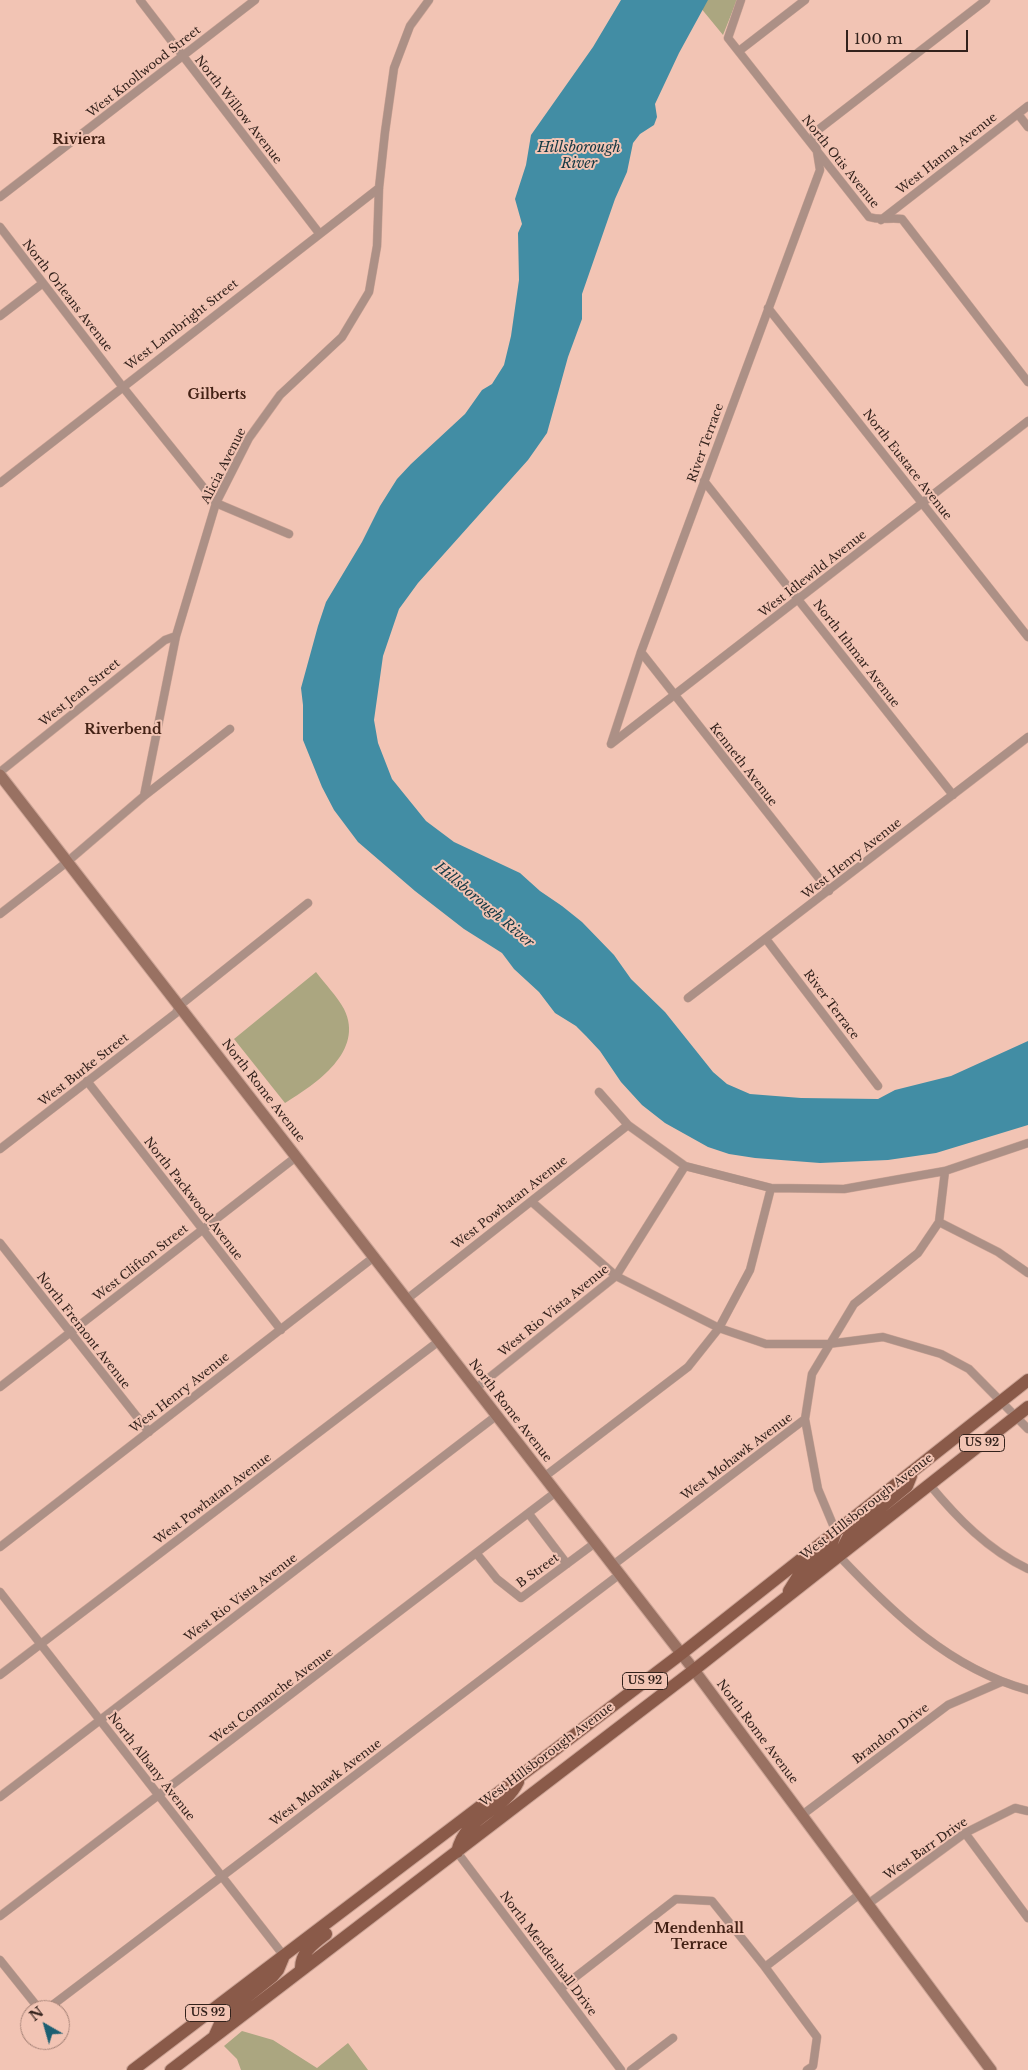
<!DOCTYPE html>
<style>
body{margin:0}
#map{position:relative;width:1028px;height:2070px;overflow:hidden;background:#f2c4b4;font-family:"Libre Baskerville",serif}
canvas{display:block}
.north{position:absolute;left:20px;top:2000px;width:50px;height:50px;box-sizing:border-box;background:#f2c4b4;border:1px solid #a68377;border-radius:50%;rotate:322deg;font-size:14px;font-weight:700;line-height:20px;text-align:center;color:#33221c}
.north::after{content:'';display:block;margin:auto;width:18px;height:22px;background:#1c5f72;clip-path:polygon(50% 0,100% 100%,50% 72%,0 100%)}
.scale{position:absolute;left:846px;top:30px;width:122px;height:22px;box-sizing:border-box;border:2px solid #33221c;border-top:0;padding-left:6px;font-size:15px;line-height:18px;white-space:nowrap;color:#33221c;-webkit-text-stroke:4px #f2c4b4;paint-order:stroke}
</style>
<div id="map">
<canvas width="1028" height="2070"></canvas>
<div class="north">N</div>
<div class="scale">100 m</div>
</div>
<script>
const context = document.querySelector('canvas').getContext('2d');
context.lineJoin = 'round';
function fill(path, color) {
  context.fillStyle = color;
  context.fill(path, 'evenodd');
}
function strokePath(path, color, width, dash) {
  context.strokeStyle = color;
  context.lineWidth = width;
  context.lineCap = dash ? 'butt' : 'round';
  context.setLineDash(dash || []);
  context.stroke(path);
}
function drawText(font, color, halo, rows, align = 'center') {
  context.font = font + ' "Libre Baskerville",serif';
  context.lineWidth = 4;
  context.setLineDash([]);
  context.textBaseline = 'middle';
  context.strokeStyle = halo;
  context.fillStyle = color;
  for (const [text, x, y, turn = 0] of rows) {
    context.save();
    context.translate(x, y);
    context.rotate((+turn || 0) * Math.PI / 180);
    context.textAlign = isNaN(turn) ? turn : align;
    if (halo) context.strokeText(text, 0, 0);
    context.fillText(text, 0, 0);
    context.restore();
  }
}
fill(new Path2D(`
 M 704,0 L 737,0 L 723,35 L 700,7 Z
 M 316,972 C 325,984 337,996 344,1009 C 365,1051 316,1084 285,1103 L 234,1039 Z
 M 242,2031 L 273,2040 L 317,2068 L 348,2043 L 368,2070 L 241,2070 L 237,2059 L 224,2046 Z`), '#aba680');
fill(new Path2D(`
 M 621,0 L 708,0 L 679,53 L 655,104 L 657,117 L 654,125 L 640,134 L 633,143 L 627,172 L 615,199 L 582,294 L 582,319 L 568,357 L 547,433 L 528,460 L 418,583 L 399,609 L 383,656 L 374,720 L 378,743 L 392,779 L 426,821 L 454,842 L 520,873 L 540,891 L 562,906 L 582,922 L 614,955 L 631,979 L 665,1012 L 713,1072 L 727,1084 L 750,1094 L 801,1098 L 878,1099 L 895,1090 L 951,1076 L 1028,1041 L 1028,1125 L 936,1153 L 888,1160 L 820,1163 L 755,1158 L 729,1154 L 708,1147 L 665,1123 L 642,1105 L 621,1082 L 600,1051 L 586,1036 L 576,1026 L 555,1013 L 539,992 L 514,969 L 502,953 L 464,929 L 415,891 L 358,842 L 334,810 L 322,787 L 303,740 L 303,705 L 301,688 L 318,626 L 326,602 L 362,542 L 380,506 L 397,479 L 411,464 L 465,414 L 482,390 L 492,384 L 504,365 L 511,336 L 519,280 L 518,233 L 522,224 L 515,199 L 526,165 L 531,135 L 593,47 Z`), '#428da4');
const street = new Path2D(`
 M 140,0 L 319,233
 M 741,0 L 728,38 L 869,217 C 882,221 889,217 902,219 L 1028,382
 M 739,51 L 805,0
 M 1018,114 L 1028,127
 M 0,197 L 255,0
 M 881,220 L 1028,106
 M 0,227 L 122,386 L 216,503 L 289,534
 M 768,308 L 1028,637
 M 0,316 L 43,283
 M 704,481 L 953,795
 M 0,483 L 379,188
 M 641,652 L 829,891
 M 611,744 L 641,652 L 820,170 L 814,133 L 986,0
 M 611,744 L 1028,421
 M 0,772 L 165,640 L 176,636
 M 144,796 L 230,729
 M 0,914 L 67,862 L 144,796 L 176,636 L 216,503 L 249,438 L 280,395 L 342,337 L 369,292 L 377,246 L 379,188 L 385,132 L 394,68 L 410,26 L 429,0
 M 766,939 L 878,1086
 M 688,998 L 1028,737
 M 87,1081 L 281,1330
 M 599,1092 L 628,1125 L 685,1166 L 771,1188 L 844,1189 L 945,1171 L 1028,1143
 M 0,1149 L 176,1013 L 179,1006 L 308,903
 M 532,1202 L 616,1276 L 719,1328 L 766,1344 L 828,1344 L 883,1337 L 941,1354 L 969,1369 L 1028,1429
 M 939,1222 L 998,1252 L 1028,1273
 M 0,1243 L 149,1432
 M 407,1299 L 628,1125
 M 0,1387 L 296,1157
 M 475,1389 L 616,1276 L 685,1166
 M 805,1419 L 818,1489 L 836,1532
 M 544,1477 L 688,1367 L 719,1328 L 750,1270 L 771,1188
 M 929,1484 C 957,1518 988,1550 1028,1569
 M 529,1514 L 567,1564
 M 0,1547 L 374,1257
 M 477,1554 L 497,1579 L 521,1598 L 595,1543
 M 839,1556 C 894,1614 949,1668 1028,1690
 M 613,1565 L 805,1419 L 812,1374 L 854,1304 L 918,1253 L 939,1222 L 945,1171
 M 0,1592 L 284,1956
 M 0,1675 L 439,1341
 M 0,1797 L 496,1416
 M 802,1815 L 948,1705 L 1001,1682
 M 965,1833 L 1028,1918
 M 457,1852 L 621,2070
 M 868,1904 L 965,1833 L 1015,1808 L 1028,1811
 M 0,1916 L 556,1492
 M 0,1960 L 40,2010
 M 765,1967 L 860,1894
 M 560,1989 L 676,1899 L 712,1901 L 765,1967 L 817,2037 L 813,2066 L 807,2070
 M 46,2010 L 620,1574
 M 631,2070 L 673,2038`);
const secondary = new Path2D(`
 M 0,775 L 694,1670 L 991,2070`);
const primary = new Path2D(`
 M 840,1553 L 851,1532 L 907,1486 L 911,1476
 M 789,1591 L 802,1570 L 830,1548 L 836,1532
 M 457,1852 C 466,1814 503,1813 518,1782
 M 301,1970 C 300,1953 313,1944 326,1934
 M 215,2035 L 224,2015 L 273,1976 L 278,1970 L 283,1958
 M 133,2070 L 681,1654 L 1028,1380
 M 171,2070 L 694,1670 L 1028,1407`);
strokePath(street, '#cca496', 9);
strokePath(secondary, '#cca496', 13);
strokePath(primary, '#cca496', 14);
strokePath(street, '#ac9086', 8);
strokePath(secondary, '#997162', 11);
strokePath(primary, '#8a5a49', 12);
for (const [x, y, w] of [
 [982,1443,45],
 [645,1681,45],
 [208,2013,45]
]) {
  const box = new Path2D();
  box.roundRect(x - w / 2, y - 8.5, w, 17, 4);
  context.fillStyle = '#f2c4b4';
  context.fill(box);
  strokePath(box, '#33221c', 1);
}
drawText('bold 11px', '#33221c', null, [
 ["US 92",982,1443],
 ["US 92",645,1681],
 ["US 92",208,2013]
]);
drawText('12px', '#33221c', '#f2c4b4', [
 ["West Knollwood Street",144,72,-38],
 ["North Willow Avenue",238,110,52],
 ["West Hanna Avenue",947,154,-38],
 ["North Otis Avenue",840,162,51],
 ["North Orleans Avenue",67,296,52],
 ["West Lambright Street",182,325,-38],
 ["River Terrace",706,443,-70],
 ["North Eustace Avenue",907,465,52],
 ["Alicia Avenue",224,466,-63],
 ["West Idlewild Avenue",813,574,-38],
 ["North Ithmar Avenue",856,654,52],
 ["West Jean Street",80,693,-39],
 ["Kenneth Avenue",743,765,52],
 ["West Henry Avenue",852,859,-38],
 ["River Terrace",831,1005,53],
 ["West Burke Street",84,1070,-38],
 ["North Rome Avenue",263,1091,52],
 ["North Packwood Avenue",193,1199,52],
 ["West Powhatan Avenue",510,1203,-38],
 ["West Clifton Street",141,1263,-38],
 ["West Rio Vista Avenue",554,1311,-39],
 ["North Fremont Avenue",83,1331,52],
 ["West Henry Avenue",180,1393,-38],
 ["North Rome Avenue",510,1411,52],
 ["West Mohawk Avenue",737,1457,-37],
 ["West Powhatan Avenue",213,1499,-37],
 ["West Hillsborough Avenue",867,1507,-38],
 ["B Street",538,1571,-36],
 ["West Rio Vista Avenue",241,1598,-37],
 ["West Comanche Avenue",272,1696,-37],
 ["North Rome Avenue",757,1732,53],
 ["Brandon Drive",891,1734,-37],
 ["West Hillsborough Avenue",547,1755,-37],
 ["North Albany Avenue",151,1767,52],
 ["West Mohawk Avenue",326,1783,-37],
 ["West Barr Drive",926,1849,-35],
 ["North Mendenhall Drive",548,1954,53]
]);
drawText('bold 14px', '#442215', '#f2c4b4', [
 ["Riviera",79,140],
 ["Gilberts",217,395],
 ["Riverbend",123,730],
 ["Mendenhall",699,1929],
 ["Terrace",699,1945]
]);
drawText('italic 14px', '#143843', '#f2c4b4', [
 ["Hillsborough",579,148],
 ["River",579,164],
 ["Hillsborough River",484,905,40]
]);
</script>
